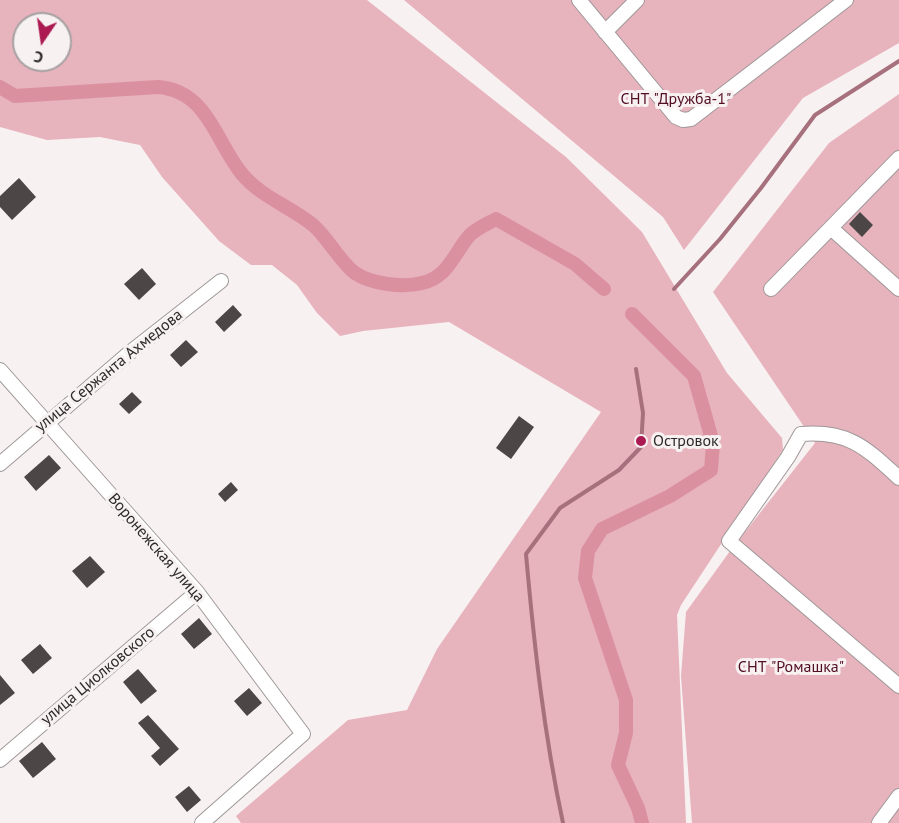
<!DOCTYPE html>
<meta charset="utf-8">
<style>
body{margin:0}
#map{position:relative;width:899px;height:823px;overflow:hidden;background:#f8f1f2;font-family:"PT Sans",sans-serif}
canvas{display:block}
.north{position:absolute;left:12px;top:12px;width:60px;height:60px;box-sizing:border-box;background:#f8f1f2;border:2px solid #a6a1a2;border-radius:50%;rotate:193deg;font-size:16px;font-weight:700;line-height:24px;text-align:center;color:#2c2a2a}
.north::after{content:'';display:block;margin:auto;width:21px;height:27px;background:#ab1a51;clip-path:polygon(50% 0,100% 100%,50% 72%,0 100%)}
</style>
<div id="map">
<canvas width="899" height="823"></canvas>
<div class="north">С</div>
</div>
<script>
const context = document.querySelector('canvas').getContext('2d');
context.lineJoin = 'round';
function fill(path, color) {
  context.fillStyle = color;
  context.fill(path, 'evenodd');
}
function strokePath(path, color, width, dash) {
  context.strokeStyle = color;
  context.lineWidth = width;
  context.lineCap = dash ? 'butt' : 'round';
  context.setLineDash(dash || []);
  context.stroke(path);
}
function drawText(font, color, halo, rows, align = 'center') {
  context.font = font + ' "PT Sans",sans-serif';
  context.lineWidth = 6;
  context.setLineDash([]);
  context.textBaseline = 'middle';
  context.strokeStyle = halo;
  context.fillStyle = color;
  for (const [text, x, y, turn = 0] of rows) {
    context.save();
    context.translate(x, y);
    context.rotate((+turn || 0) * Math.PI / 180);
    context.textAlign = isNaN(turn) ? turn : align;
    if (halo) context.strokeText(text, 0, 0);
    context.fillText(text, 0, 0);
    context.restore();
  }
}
fill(new Path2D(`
 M 0,0 L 367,0 L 566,157 L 642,232 L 727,373 L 782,438 L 783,450 L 681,605 L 677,615 L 686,823 L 241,823 L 236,816 L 348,720 L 407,710 L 437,649 L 601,412 L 449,322 L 363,331 L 340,336 L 317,313 L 297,285 L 272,265 L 251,265 L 219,241 L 162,177 L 140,145 L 100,137 L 47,140 L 0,127 ZM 24,24 L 60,24 L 60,60 L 24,60 Z
 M 404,0 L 899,0 L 899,43 L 803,98 L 684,250 L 663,217 Z
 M 899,94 L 899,823 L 692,823 L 681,676 L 686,612 L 730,551 L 815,443 L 713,292 L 829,143 Z`), '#e7b3bd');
strokePath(new Path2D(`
 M 674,289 L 720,239 L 761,188 L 815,115 L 899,61
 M 563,823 C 544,734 534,644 526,554 L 560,508 L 619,470 L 641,447 L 643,413 L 636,369`), '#a6717d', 4);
strokePath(new Path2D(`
 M 0,87 L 15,96 L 158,87 C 208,91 215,141 242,174 C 261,197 291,207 313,225 C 327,237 341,263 355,273 C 371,284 403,288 422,283 C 448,277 453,255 469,236 C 475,229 487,224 496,219 L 575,264 L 604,289
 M 632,314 L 694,376 L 713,443 L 711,470 L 670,496 L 602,529 L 588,551 L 585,578 L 626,700 L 626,733 L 618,765 L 638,808 L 642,823`), '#db90a0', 14);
fill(new Path2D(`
 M 19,178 L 36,197 L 12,220 L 0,207 L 0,196 Z
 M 860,212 L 873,225 L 862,237 L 849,224 Z
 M 142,268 L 156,284 L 139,300 L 124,284 Z
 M 233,305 L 242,315 L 224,332 L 215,322 Z
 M 186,340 L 198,352 L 181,367 L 170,355 Z
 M 132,392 L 142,402 L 129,414 L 119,404 Z
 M 519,416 L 534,427 L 511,459 L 496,448 Z
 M 49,455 L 61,468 L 36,491 L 24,477 Z
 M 231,482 L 238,490 L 225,502 L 218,494 Z
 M 90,556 L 105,572 L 87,588 L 72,571 Z
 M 199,618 L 212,634 L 194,649 L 181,634 Z
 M 40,644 L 52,658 L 33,674 L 21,660 Z
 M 138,669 L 157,691 L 141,704 L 123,682 Z
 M 0,675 L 15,693 L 0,705 Z
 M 249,688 L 262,703 L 247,716 L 234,701 Z
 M 148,715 L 179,749 L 160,766 L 151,756 L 160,748 L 138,723 Z
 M 42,742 L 56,759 L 33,778 L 19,761 Z
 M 189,786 L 201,800 L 187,812 L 175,797 Z`), '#4c4647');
const minor = new Path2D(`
 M 579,0 L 676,117 L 683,120 L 691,119 L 846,0
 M 605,32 L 637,0
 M 832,229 L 899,289
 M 771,289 L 899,158
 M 0,370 L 197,592 L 303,734 L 202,823
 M 0,464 L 128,354 L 221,281
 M 899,478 C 866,448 849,430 801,434 L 788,457 L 729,541 L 899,686
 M 0,760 L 197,592
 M 879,823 L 899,796`);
strokePath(minor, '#9e9798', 16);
strokePath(minor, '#fff', 14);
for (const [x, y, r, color] of [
 [641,441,6,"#ab1a51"]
]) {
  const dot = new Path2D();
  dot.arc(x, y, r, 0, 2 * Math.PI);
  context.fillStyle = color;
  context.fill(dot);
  strokePath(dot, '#f8f1f2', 2);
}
drawText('16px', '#510e25', '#f8f1f2', [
 ["СНТ \"Дружба-1\"",676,99],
 ["СНТ \"Ромашка\"",791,667]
]);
drawText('16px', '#2c2a2a', '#f8f1f2', [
 ["улица Сержанта Ахмедова",109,371,-39],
 ["Воронежская улица",156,548,49],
 ["улица Циолковского",98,676,-40]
]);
drawText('16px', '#2c2a2a', '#f8f1f2', [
 ["Островок",653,441]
], 'left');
</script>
